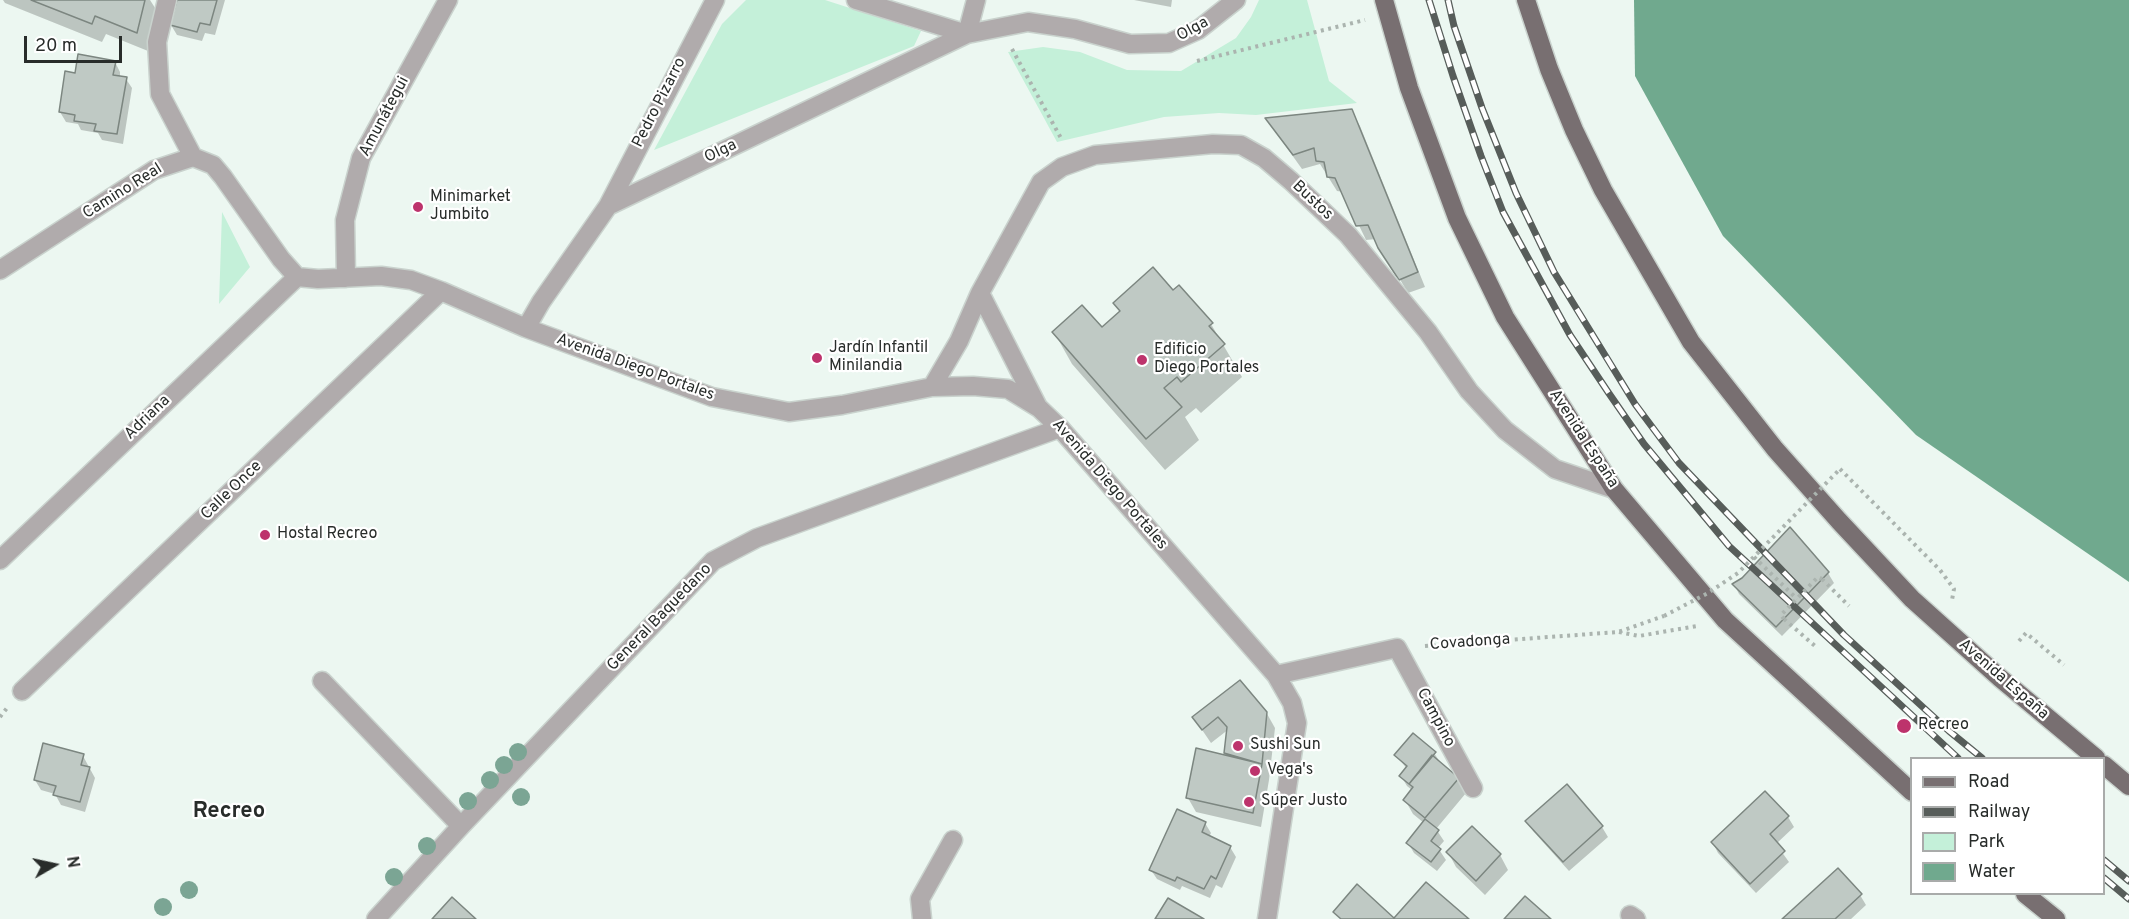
<!DOCTYPE html>
<meta charset="utf-8">
<style>
body{margin:0}
#map{position:relative;width:2129px;height:919px;overflow:hidden;background:#ecf7f1;font-family:Overpass,sans-serif}
canvas{display:block}
.legend{position:absolute;left:1910px;top:757px;width:195px;height:138px;box-sizing:border-box;background:#fff;border:2px solid #a9abaa;margin:0;padding:8px 10px;list-style:none;font-size:18px;color:#282c2a}
.legend li{display:flex;align-items:center;gap:12px;height:30px}
.legend b{width:30px;border:2px solid #a9abaa}
.north{position:absolute;left:24px;top:835px;width:60px;height:60px;-webkit-text-stroke:4px #fff;paint-order:stroke;rotate:81deg;font-size:16px;font-weight:700;line-height:24px;text-align:center;color:#282c2a}
.north::after{content:'';display:block;margin:auto;width:21px;height:27px;background:#282c2a;clip-path:polygon(50% 0,100% 100%,50% 72%,0 100%)}
.scale{position:absolute;left:24px;top:36px;width:98px;height:27px;box-sizing:border-box;border:3px solid #282c2a;border-top:0;padding-left:8px;font-size:18px;line-height:21px;white-space:nowrap;color:#282c2a;-webkit-text-stroke:4px #fff;paint-order:stroke}
</style>
<div id="map">
<canvas width="2129" height="919"></canvas>
<ul class="legend">
<li><b style="height:8px;background:#786f71"></b>Road</li>
<li><b style="height:8px;background:#575d5a"></b>Railway</li>
<li><b style="height:16px;background:#c4f0d9"></b>Park</li>
<li><b style="height:16px;background:#70a98e"></b>Water</li>
</ul>
<div class="north">N</div>
<div class="scale">20 m</div>
</div>
<script>
const context = document.querySelector('canvas').getContext('2d');
context.lineJoin = 'round';
function fill(path, color) {
  context.fillStyle = color;
  context.fill(path, 'evenodd');
}
function strokePath(path, color, width, dash) {
  context.strokeStyle = color;
  context.lineWidth = width;
  context.lineCap = dash ? 'butt' : 'round';
  context.setLineDash(dash || []);
  context.stroke(path);
}
function drawText(font, color, halo, rows, align = 'center') {
  context.font = font + ' Overpass,sans-serif';
  context.lineWidth = 4.5;
  context.setLineDash([]);
  context.textBaseline = 'middle';
  context.strokeStyle = halo;
  context.fillStyle = color;
  for (const [text, x, y, turn = 0] of rows) {
    context.save();
    context.translate(x, y);
    context.rotate((+turn || 0) * Math.PI / 180);
    context.textAlign = isNaN(turn) ? turn : align;
    if (halo) context.strokeText(text, 0, 0);
    context.fillText(text, 0, 0);
    context.restore();
  }
}
fill(new Path2D(`
 M 746,0 L 825,0 L 921,31 L 914,46 L 654,150 L 722,24 Z
 M 1259,0 L 1307,0 L 1329,81 L 1357,103 L 1256,115 L 1219,113 L 1164,117 L 1057,142 L 1008,52 L 1043,47 L 1080,52 L 1127,70 L 1181,71 L 1236,38 L 1251,17 Z
 M 222,212 L 250,267 L 219,304 Z`), '#c4f0d9');
fill(new Path2D(`
 M 1634,0 L 2129,0 L 2129,582 L 1916,435 L 1723,236 L 1635,76 Z`), '#70a98e');
fill(new Path2D(`
 M 3,0 L 150,0 L 157,11 L 148,51 L 106,34 L 102,42 L 5,3 Z
 M 178,0 L 225,0 L 215,35 L 205,33 L 202,41 L 177,35 L 171,25 Z
 M 1134,0 L 1172,0 L 1171,7 Z
 M 115,62 L 120,72 L 120,77 L 126,79 L 132,88 L 123,144 L 102,140 L 98,133 L 81,130 L 78,124 L 66,122 L 60,112 L 77,75 Z
 M 1351,111 L 1360,126 L 1425,287 L 1408,293 L 1376,239 L 1366,240 L 1343,192 L 1337,191 L 1320,164 L 1302,169 L 1267,120 Z
 M 1173,292 L 1211,324 L 1242,377 L 1201,413 L 1196,408 L 1185,417 L 1199,440 L 1165,470 L 1072,364 L 1054,332 L 1102,329 L 1121,313 L 1115,303 Z
 M 1828,573 L 1834,583 L 1782,636 L 1739,594 L 1734,584 Z
 M 1266,712 L 1275,728 L 1269,780 L 1261,827 L 1196,812 L 1188,798 L 1197,749 L 1226,755 L 1229,729 L 1211,743 L 1194,718 Z
 M 1434,753 L 1440,762 L 1458,779 L 1466,793 L 1436,829 L 1444,841 L 1438,848 L 1446,860 L 1437,871 L 1414,853 L 1408,843 L 1424,823 L 1413,814 L 1405,800 L 1412,790 L 1407,786 L 1401,776 L 1407,769 L 1396,755 Z
 M 83,756 L 95,778 L 85,812 L 61,805 L 55,794 L 41,790 L 35,780 Z
 M 1765,793 L 1788,817 L 1794,827 L 1776,844 L 1789,862 L 1756,893 L 1718,853 L 1713,843 Z
 M 1527,821 L 1602,827 L 1608,837 L 1569,871 L 1533,831 Z
 M 1205,823 L 1211,833 L 1209,837 L 1230,847 L 1236,857 L 1222,888 L 1216,885 L 1210,898 L 1182,886 L 1180,890 L 1157,879 L 1151,870 Z
 M 1472,828 L 1500,855 L 1508,870 L 1485,895 L 1456,867 L 1448,852 Z
 M 1860,895 L 1866,905 L 1851,919 L 1785,919 Z`), '#0003');
const building = new Path2D(`
 M 31,0 L 145,0 L 137,33 L 95,16 L 92,24 Z
 M 177,0 L 217,0 L 210,25 L 200,23 L 197,32 L 170,25 Z
 M 78,54 L 116,61 L 113,75 L 127,77 L 117,134 L 94,131 L 96,124 L 74,121 L 75,115 L 59,112 L 65,71 L 75,73 Z
 M 1352,109 L 1418,272 L 1399,280 L 1378,248 L 1368,225 L 1356,226 L 1335,178 L 1327,177 L 1324,162 L 1316,161 L 1314,148 L 1293,155 L 1265,118 Z
 M 1153,267 L 1173,290 L 1179,285 L 1213,323 L 1209,326 L 1225,344 L 1181,382 L 1177,377 L 1164,388 L 1182,407 L 1146,439 L 1052,332 L 1082,305 L 1102,327 L 1120,311 L 1113,303 Z
 M 1790,527 L 1829,572 L 1776,627 L 1732,584 L 1742,578 Z
 M 1240,680 L 1267,712 L 1262,764 L 1224,753 L 1227,727 L 1218,717 L 1202,730 L 1192,717 Z
 M 1413,733 L 1436,752 L 1409,784 L 1399,776 L 1407,766 L 1394,755 Z
 M 43,743 L 84,754 L 81,765 L 90,767 L 80,802 L 53,795 L 56,786 L 34,780 Z
 M 1196,748 L 1262,764 L 1253,813 L 1186,798 Z
 M 1432,755 L 1459,778 L 1425,818 L 1403,800 L 1413,787 L 1409,784 Z
 M 1567,784 L 1603,826 L 1563,862 L 1525,821 Z
 M 1765,791 L 1789,816 L 1770,834 L 1785,851 L 1750,884 L 1711,842 Z
 M 1177,809 L 1206,822 L 1202,832 L 1231,846 L 1216,879 L 1211,876 L 1204,889 L 1177,877 L 1175,881 L 1149,870 Z
 M 1425,819 L 1439,830 L 1431,841 L 1441,849 L 1431,862 L 1406,843 Z
 M 1472,826 L 1501,854 L 1476,881 L 1446,852 Z
 M 1838,868 L 1862,894 L 1835,919 L 1782,919 Z
 M 1426,882 L 1469,919 L 1341,919 L 1333,912 L 1357,884 L 1394,918 Z
 M 1525,896 L 1551,919 L 1504,919 Z
 M 452,897 L 476,919 L 432,919 Z
 M 1168,898 L 1204,919 L 1155,919 Z`);
fill(building, '#bfc9c4');
strokePath(building, '#7c8680', 1.5);
const minor = new Path2D(`
 M 167,0 L 157,42 L 160,94 L 193,157
 M 856,0 L 967,34 L 976,0
 M 608,206 L 715,0
 M 0,270 L 154,170 L 193,157 L 213,165 L 223,177 L 281,259 L 297,277 L 318,279 L 381,276 L 411,280 L 441,291 L 526,328 L 712,397 L 789,412 L 842,405 L 932,387 L 973,386 L 1008,389 L 1039,408 L 1060,428 L 1276,675 L 1292,703 L 1297,723 L 1267,919
 M 346,278 L 345,220 L 361,158 L 448,0
 M 526,328 L 541,302 L 608,206 L 967,34 L 1028,22 L 1075,29 L 1130,44 L 1169,43 L 1198,30 L 1236,0
 M 932,387 L 959,341 L 980,293
 M 1038,407 L 980,293 L 1041,182 L 1062,167 L 1095,155 L 1213,144 L 1241,145 L 1264,158 L 1291,181 L 1348,235 L 1428,332 L 1469,391 L 1505,430 L 1555,469 L 1614,489
 M 0,560 L 297,277
 M 1276,675 L 1397,648 L 1473,788
 M 322,681 L 461,826
 M 22,691 L 441,291
 M 1630,915 L 1636,919
 M 376,919 L 461,826 L 713,561 L 757,538 L 1060,428
 M 922,919 L 920,899 L 953,840`);
const major = new Path2D(`
 M 1384,0 L 1409,88 L 1457,218 L 1505,317 L 1614,489 L 1725,620 L 1912,792
 M 1526,0 L 1549,69 L 1574,130 L 1603,190 L 1691,342 L 1775,449 L 1839,521 L 1912,599 L 2000,678 L 2096,758
 M 2104,765 L 2129,786
 M 2025,894 L 2056,919`);
strokePath(minor, '#c9d2cd', 21);
strokePath(major, '#c9d2cd', 21);
strokePath(new Path2D(`
 M 1012,49 L 1062,140
 M 1197,61 L 1365,20
 M 1840,469 L 1940,570 L 1954,589 L 1952,600
 M 1754,557 L 1797,599
 M 1822,579 L 1849,606
 M 1784,619 L 1815,646
 M 1619,632 L 1639,636 L 1697,626
 M 2019,641 L 2026,633 L 2064,665
 M 1425,646 L 1618,632 L 1664,616
 M 0,717 L 7,708`), '#abb4af', 4, [3, 4.5]);
strokePath(minor, '#b0abac', 18);
strokePath(major, '#786f71', 18);
const rail = new Path2D(`
 M 1429,0 L 1453,76 L 1481,156 L 1503,212 L 1570,335 L 1608,392 L 1644,444 L 1729,546 L 1958,758
 M 1448,0 L 1454,26 L 1482,108 L 1516,193 L 1554,272 L 1635,404 L 1679,463 L 1844,635 L 1949,731 L 1982,758
 M 2104,860 L 2129,881
 M 2104,878 L 2129,899`);
strokePath(rail, '#575d5a', 7);
strokePath(rail, '#fff', 4.5, [14]);
strokePath(new Path2D(`
 M 1664,616 L 1708,593 L 1738,573 L 1840,469
 M 1784,619 L 1781,615 L 1818,577 L 1822,579`), '#abb4af', 4, [3, 4.5]);
context.fillStyle = '#7ba594';
for (const [x, y] of [
 [518,752],
 [504,765],
 [490,780],
 [521,797],
 [468,801],
 [427,846],
 [394,877],
 [189,890],
 [163,907]
]) {
  context.beginPath();
  context.arc(x, y, 9, 0, 2 * Math.PI);
  context.fill();
}
for (const [x, y, r, color] of [
 [418,207,6,"#bd336c"],
 [817,358,6,"#bd336c"],
 [1142,360,6,"#bd336c"],
 [265,535,6,"#bd336c"],
 [1904,726,8,"#bd336c"],
 [1238,746,6,"#bd336c"],
 [1255,771,6,"#bd336c"],
 [1249,802,6,"#bd336c"]
]) {
  const dot = new Path2D();
  dot.arc(x, y, r, 0, 2 * Math.PI);
  context.fillStyle = color;
  context.fill(dot);
  strokePath(dot, '#fff', 2);
}
drawText('16px', '#282c2a', '#fff', [
 ["Olga",1193,30,-29],
 ["Pedro Pizarro",660,103,-63],
 ["Amunátegui",385,117,-62],
 ["Olga",721,152,-26],
 ["Camino Real",123,192,-32],
 ["Bustos",1312,201,43],
 ["Avenida Diego Portales",635,368,20],
 ["Adriana",148,418,-44],
 ["Avenida España",1583,439,57],
 ["Avenida Diego Portales",1109,485,49],
 ["Calle Once",232,491,-44],
 ["General Baquedano",660,618,-46],
 ["Covadonga",1470,643,-4],
 ["Avenida España",2003,680,41],
 ["Campino",1435,718,62]
]);
drawText('16px', '#282c2a', '#fff', [
 ["Minimarket",430,198],
 ["Jumbito",430,216],
 ["Jardín Infantil",829,349],
 ["Minilandia",829,367],
 ["Edificio",1154,351],
 ["Diego Portales",1154,369],
 ["Hostal Recreo",277,535],
 ["Recreo",1918,726],
 ["Sushi Sun",1250,746],
 ["Vega's",1267,771],
 ["Súper Justo",1261,802]
], 'left');
drawText('bold 22px', '#282c2a', '#fff', [
 ["Recreo",229,813]
]);
</script>
